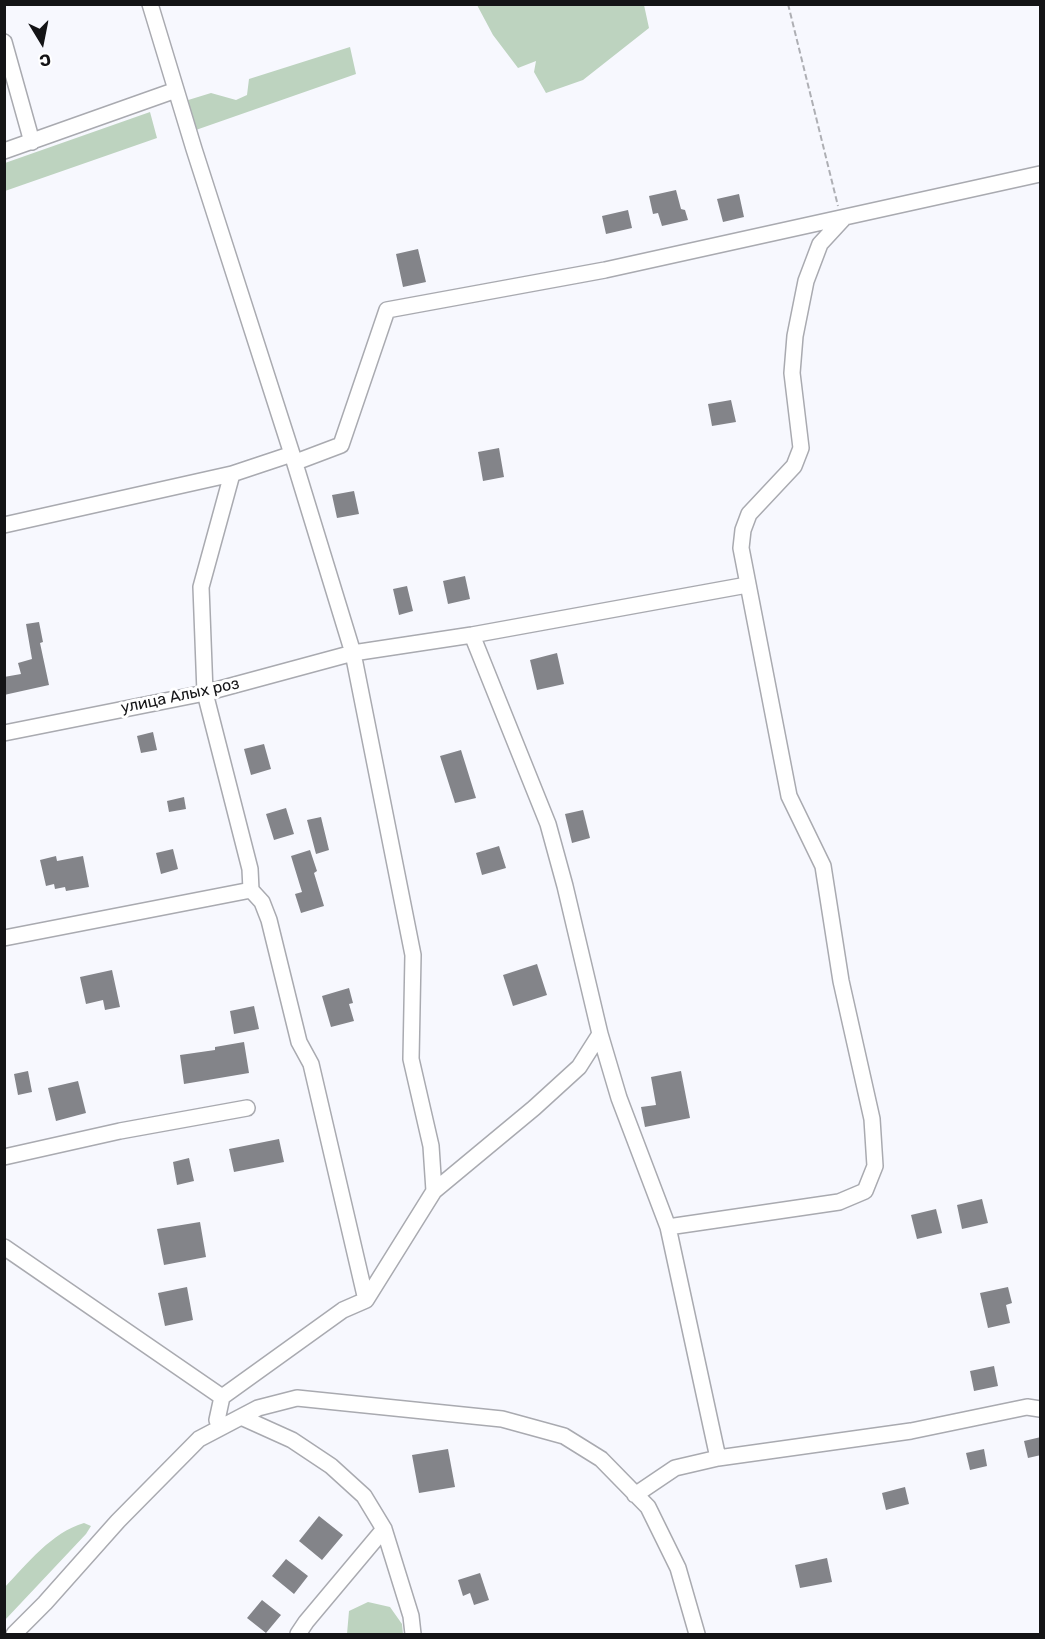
<!DOCTYPE html>
<meta charset="utf-8">
<style>
body{margin:0}
#map{position:relative;width:1045px;height:1639px;overflow:hidden;background:#f7f8fe;font-family:Rubik,sans-serif}
canvas{display:block}
.frame{position:absolute;inset:0;border:6px solid #141416;pointer-events:none}
.north{position:absolute;left:12px;top:12px;width:60px;height:60px;-webkit-text-stroke:4px #fff;paint-order:stroke;rotate:170deg;font-size:16px;font-weight:700;line-height:24px;text-align:center;color:#141416}
.north::after{content:'';display:block;margin:auto;width:21px;height:27px;background:#141416;clip-path:polygon(50% 0,100% 100%,50% 72%,0 100%)}
</style>
<div id="map">
<canvas width="1045" height="1639"></canvas>
<div class="frame"></div>
<div class="north">С</div>
</div>
<script>
const context = document.querySelector('canvas').getContext('2d');
context.lineJoin = 'round';
function fill(path, color) {
  context.fillStyle = color;
  context.fill(path, 'evenodd');
}
function strokePath(path, color, width, dash) {
  context.strokeStyle = color;
  context.lineWidth = width;
  context.lineCap = dash ? 'butt' : 'round';
  context.setLineDash(dash || []);
  context.stroke(path);
}
function drawText(font, color, halo, rows, align = 'center') {
  context.font = font + ' Rubik,sans-serif';
  context.lineWidth = 6;
  context.setLineDash([]);
  context.textBaseline = 'middle';
  context.strokeStyle = halo;
  context.fillStyle = color;
  for (const [text, x, y, turn = 0] of rows) {
    context.save();
    context.translate(x, y);
    context.rotate((+turn || 0) * Math.PI / 180);
    context.textAlign = isNaN(turn) ? turn : align;
    if (halo) context.strokeText(text, 0, 0);
    context.fillText(text, 0, 0);
    context.restore();
  }
}
fill(new Path2D(`
 M 477,5 L 644,5 L 649,28 L 583,80 L 546,93 L 534,72 L 536,61 L 518,68 L 493,35 Z
 M 350,47 L 356,74 L 193,131 L 185,101 L 211,93 L 236,100 L 247,95 L 249,79 Z
 M 150,112 L 157,138 L 5,191 L 5,163 Z
 M 84,1523 L 91,1526 L 86,1534 L 5,1620 L 5,1587 C 27,1564 52,1532 84,1523 Z
 M 368,1602 L 390,1607 L 402,1624 L 403,1634 L 347,1634 L 349,1611 Z`), '#bdd3bf');
fill(new Path2D(`
 M 676,190 L 681,209 L 685,210 L 688,220 L 662,226 L 658,213 L 653,214 L 649,196 Z
 M 739,194 L 744,217 L 723,222 L 717,199 Z
 M 628,210 L 632,228 L 606,234 L 602,216 Z
 M 418,249 L 426,282 L 403,287 L 396,254 Z
 M 731,400 L 736,422 L 712,426 L 708,404 Z
 M 499,448 L 504,477 L 483,481 L 478,452 Z
 M 354,491 L 359,514 L 337,518 L 332,495 Z
 M 465,576 L 470,599 L 448,604 L 443,581 Z
 M 407,586 L 413,611 L 399,615 L 393,589 Z
 M 39,622 L 43,642 L 40,643 L 49,685 L 4,695 L 4,677 L 21,674 L 18,663 L 32,659 L 26,624 Z
 M 557,653 L 564,684 L 537,690 L 530,660 Z
 M 153,732 L 157,750 L 141,753 L 137,736 Z
 M 264,744 L 271,769 L 251,775 L 244,749 Z
 M 461,750 L 476,798 L 455,803 L 440,756 Z
 M 184,797 L 186,809 L 169,812 L 167,801 Z
 M 286,808 L 294,834 L 274,840 L 266,814 Z
 M 583,810 L 590,838 L 572,843 L 565,814 Z
 M 321,817 L 329,850 L 316,854 L 307,820 Z
 M 499,846 L 506,868 L 482,875 L 476,853 Z
 M 173,849 L 178,869 L 161,874 L 156,853 Z
 M 310,850 L 317,871 L 314,873 L 324,906 L 301,913 L 295,894 L 302,892 L 291,856 Z
 M 56,856 L 57,861 L 83,856 L 89,887 L 66,891 L 65,887 L 55,889 L 54,884 L 46,886 L 40,860 Z
 M 537,964 L 547,995 L 513,1006 L 503,975 Z
 M 112,970 L 120,1007 L 105,1010 L 103,1000 L 86,1004 L 80,977 Z
 M 349,988 L 353,1003 L 349,1004 L 354,1021 L 331,1027 L 322,996 Z
 M 254,1006 L 259,1029 L 234,1034 L 230,1011 Z
 M 244,1042 L 249,1073 L 184,1084 L 180,1055 L 215,1050 L 215,1047 Z
 M 28,1071 L 32,1092 L 18,1095 L 14,1074 Z
 M 681,1071 L 690,1118 L 645,1127 L 641,1107 L 656,1105 L 651,1077 Z
 M 78,1081 L 86,1113 L 56,1121 L 48,1088 Z
 M 279,1139 L 284,1162 L 234,1172 L 229,1149 Z
 M 189,1158 L 194,1181 L 177,1185 L 173,1162 Z
 M 982,1199 L 988,1223 L 962,1229 L 957,1205 Z
 M 936,1209 L 942,1233 L 917,1239 L 911,1215 Z
 M 200,1222 L 206,1257 L 164,1265 L 157,1229 Z
 M 187,1287 L 193,1320 L 165,1326 L 158,1293 Z
 M 1008,1287 L 1012,1303 L 1006,1305 L 1010,1323 L 988,1328 L 980,1293 Z
 M 994,1366 L 998,1386 L 974,1391 L 970,1371 Z
 M 1041,1437 L 1041,1455 L 1028,1458 L 1024,1441 Z
 M 448,1449 L 455,1487 L 419,1493 L 412,1455 Z
 M 984,1449 L 987,1466 L 970,1470 L 966,1453 Z
 M 905,1487 L 909,1504 L 886,1510 L 882,1493 Z
 M 319,1516 L 343,1535 L 322,1560 L 299,1541 Z
 M 827,1558 L 832,1582 L 800,1588 L 795,1565 Z
 M 286,1559 L 308,1576 L 294,1594 L 272,1576 Z
 M 480,1573 L 489,1600 L 474,1605 L 470,1593 L 463,1596 L 458,1580 Z
 M 262,1600 L 281,1615 L 266,1633 L 247,1618 Z`), '#838489');
const street = new Path2D(`
 M 150,4 L 194,149 L 292,454
 M 4,42 L 32,142
 M 4,151 L 176,90
 M 296,462 L 341,445 L 387,310 L 605,270 L 1040,174
 M 232,474 L 201,587 L 205,693 L 250,869 L 251,890 L 262,902 L 269,920 L 299,1042 L 311,1064 L 366,1300
 M 4,525 L 232,474 L 292,454 L 353,653 L 413,955 L 411,1059 L 431,1146 L 434,1191 L 366,1300 L 343,1310 L 222,1397 L 217,1420 L 220,1428
 M 472,635 L 548,824 L 565,886 L 600,1034 L 619,1098 L 668,1227 L 718,1458 L 675,1468 L 635,1495
 M 4,733 L 205,693 L 353,653 L 472,635 L 747,585
 M 4,938 L 251,890
 M 4,1157 L 120,1131 L 247,1108
 M 434,1191 L 534,1108 L 579,1067 L 600,1034
 M 668,1227 L 839,1202 L 865,1191 L 875,1166 L 872,1119 L 841,981 L 823,866 L 789,796 L 741,548 L 743,530 L 749,514 L 794,466 L 801,448 L 792,373 L 795,336 L 806,281 L 820,244 L 844,218
 M 4,1247 L 222,1397
 M 241,1417 L 292,1440 L 331,1466 L 364,1496 L 384,1529 L 411,1616 L 413,1634
 M 718,1458 L 911,1431 L 1027,1407 L 1040,1409
 M 14,1634 L 45,1603 L 118,1521 L 199,1439 L 258,1408 L 297,1398 L 502,1419 L 564,1436 L 601,1459 L 648,1507 L 678,1568 L 697,1634
 M 298,1634 L 306,1622 L 384,1529`);
strokePath(street, '#a9aab0', 18);
strokePath(new Path2D(`
 M 788,4 L 838,206`), '#aeafb4', 2, [6, 3]);
strokePath(street, '#fff', 15);
drawText('16px', '#141416', '#fff', [
 ["улица Алых роз",180,696,-12]
]);
</script>
